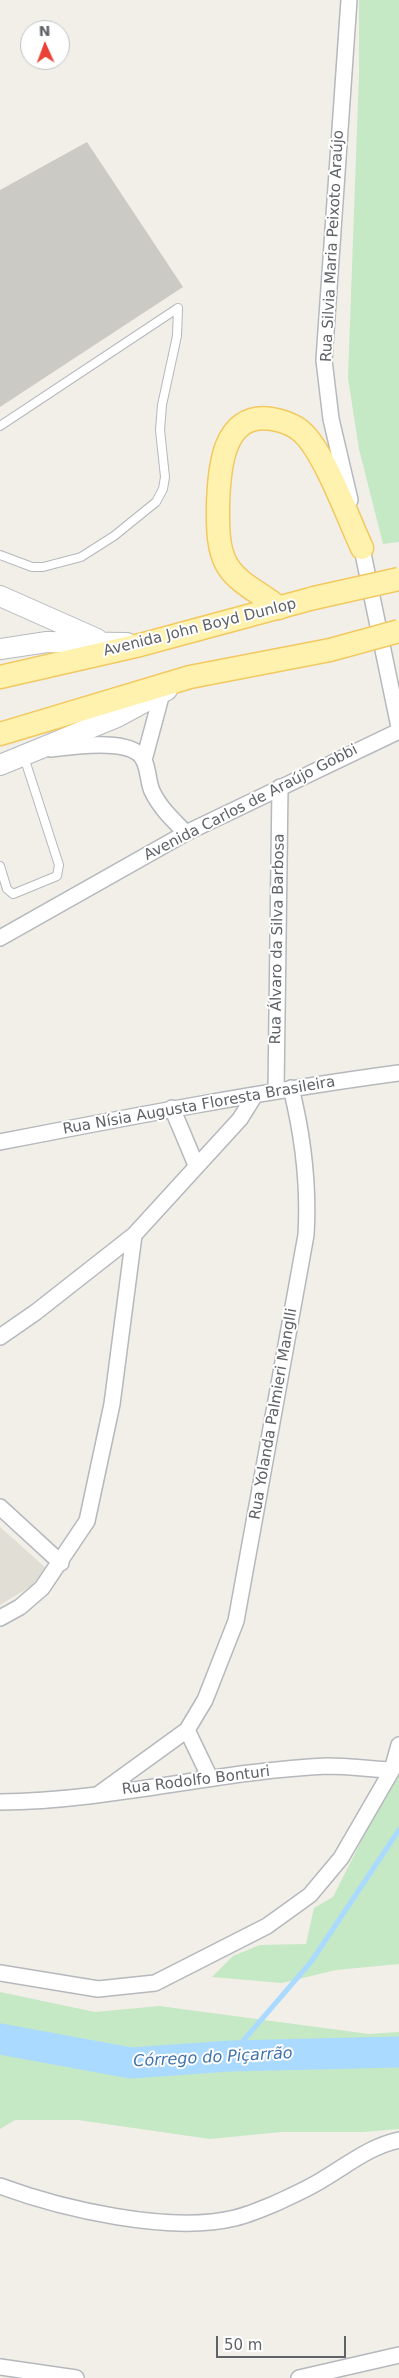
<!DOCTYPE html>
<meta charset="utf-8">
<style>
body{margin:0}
#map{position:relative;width:399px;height:2378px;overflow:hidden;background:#f1efe8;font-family:"DejaVu Sans",sans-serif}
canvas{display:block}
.north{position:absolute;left:20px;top:20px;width:50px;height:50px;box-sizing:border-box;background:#fff;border:1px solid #bfc1c3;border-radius:50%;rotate:358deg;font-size:14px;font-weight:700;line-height:20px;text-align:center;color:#5f6368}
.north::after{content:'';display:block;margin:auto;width:18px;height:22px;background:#ea4335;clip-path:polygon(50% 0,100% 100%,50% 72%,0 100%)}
.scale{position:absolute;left:216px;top:2336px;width:130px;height:22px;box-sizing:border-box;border:2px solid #5f6368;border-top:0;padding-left:6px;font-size:15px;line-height:18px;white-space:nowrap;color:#5f6368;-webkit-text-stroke:4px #fff;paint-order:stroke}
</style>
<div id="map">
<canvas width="399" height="2378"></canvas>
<div class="north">N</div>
<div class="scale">50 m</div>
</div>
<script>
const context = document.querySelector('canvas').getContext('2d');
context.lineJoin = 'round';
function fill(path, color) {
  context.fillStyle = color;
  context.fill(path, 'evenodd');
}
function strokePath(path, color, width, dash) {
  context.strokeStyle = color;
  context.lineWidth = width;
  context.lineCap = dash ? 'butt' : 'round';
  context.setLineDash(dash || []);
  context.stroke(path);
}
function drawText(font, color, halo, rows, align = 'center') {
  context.font = font + ' "DejaVu Sans",sans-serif';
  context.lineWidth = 4;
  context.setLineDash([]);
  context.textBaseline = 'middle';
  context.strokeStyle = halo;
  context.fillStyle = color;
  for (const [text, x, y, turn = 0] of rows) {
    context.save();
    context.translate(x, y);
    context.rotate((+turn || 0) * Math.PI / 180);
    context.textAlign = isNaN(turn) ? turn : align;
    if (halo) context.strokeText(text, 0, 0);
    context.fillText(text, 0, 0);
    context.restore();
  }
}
fill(new Path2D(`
 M 0,1527 L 46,1568 L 33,1585 L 0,1605 Z`), '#e1ded6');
fill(new Path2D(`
 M 359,0 L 399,0 L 399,542 L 383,544 L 359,449 L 348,378 L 359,74 Z
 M 399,1766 L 399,1964 L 336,1970 L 282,1983 L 212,1977 L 233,1956 L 260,1945 L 306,1944 L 314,1908 L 333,1897 Z
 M 0,1992 L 95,2012 L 159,2006 L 369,2034 L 399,2032 L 399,2129 L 362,2132 L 281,2132 L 210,2139 L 78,2120 L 15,2120 L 0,2129 Z`), '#c5e8c5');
strokePath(new Path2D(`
 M 230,2056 L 311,1962 L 399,1830`), '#aadaff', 5);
strokePath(new Path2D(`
 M 0,2039 L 131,2063 L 230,2056 L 399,2052`), '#aadaff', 31);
fill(new Path2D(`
 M 87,142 L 183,287 L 0,407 L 0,190 Z`), '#cccac5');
const lane = new Path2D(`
 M 0,426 L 178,308
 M 0,555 L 32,567 L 43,567 L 81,557 L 114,536 L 156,502 L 163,489 L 165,477 L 160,430 L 162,405 L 177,336 L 178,308
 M 0,866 L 7,889 L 13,894 L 57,876 L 59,865 L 24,757`);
const street = new Path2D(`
 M 349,0 L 324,360 L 331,419 L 350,500
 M 360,539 L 399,727
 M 51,749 C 73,746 122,739 139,754 C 149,762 147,780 152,791 C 160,808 173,820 186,833
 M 144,760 L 162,693
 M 0,938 L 186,833 L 399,731
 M 276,1091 L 280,787
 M 172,1108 L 196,1165
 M 0,1142 C 133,1116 265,1091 399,1073
 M 0,1337 L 36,1312 L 134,1235 L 240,1119 L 255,1095
 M 0,1507 L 61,1563
 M 0,1618 L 20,1607 L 42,1588 L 87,1521 L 112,1404 L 134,1235
 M 187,1730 L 210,1778
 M 100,1793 L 187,1730 L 205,1700 L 236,1621 L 306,1235 C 309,1185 303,1136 291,1088
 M 0,1802 C 110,1801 218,1771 327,1766 C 348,1766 371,1769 392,1770
 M 0,1973 L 98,1989 L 155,1983 L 267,1926 L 310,1895 L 341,1858 L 392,1770 L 399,1745
 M 0,2186 C 62,2209 170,2234 235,2218 C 248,2215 262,2209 274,2204 C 291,2196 310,2188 325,2178 C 350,2163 371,2146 399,2140
 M 0,2367 L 76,2378
 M 299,2378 L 399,2355`);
const secondary = new Path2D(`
 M 0,596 L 97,639
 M 0,649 L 47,642 L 127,643
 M 0,765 L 117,717 L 167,690`);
const primary = new Path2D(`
 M 279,608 C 262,593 239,585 227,565 C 217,548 218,524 218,505 C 219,471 222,411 272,419 C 283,421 295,425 303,433 C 325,454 348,518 362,548
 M 0,677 L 140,645 L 314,598
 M 0,734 L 190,677 L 330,650`);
strokePath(lane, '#b5b8bc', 10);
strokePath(street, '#b5b8bc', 18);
strokePath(secondary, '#b6babf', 22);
strokePath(primary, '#f2c960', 25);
strokePath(lane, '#fff', 8);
strokePath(street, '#fff', 15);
strokePath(secondary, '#fff', 20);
strokePath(primary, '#fff2af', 22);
const primaryBridge = new Path2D(`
 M 314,598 L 399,579
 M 330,650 L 399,631`);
strokePath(primaryBridge, '#f2c960', 25, []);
strokePath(primaryBridge, '#fff2af', 22);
drawText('15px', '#5f6368', '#fff', [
 ["Rua Silvia Maria Peixoto Araújo",333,246,-87],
 ["Avenida John Boyd Dunlop",200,628,-14],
 ["Avenida Carlos de Araújo Gobbi",251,803,-27],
 ["Rua Álvaro da Silva Barbosa",278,939,-89],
 ["Rua Nísia Augusta Floresta Brasileira",199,1106,-10],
 ["Rua Yolanda Palmieri Manglli",274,1414,-80],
 ["Rua Rodolfo Bonturi",196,1781,-7]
]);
drawText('italic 16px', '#4174aa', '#fff', [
 ["Córrego do Piçarrão",213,2058,-3]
]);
</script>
